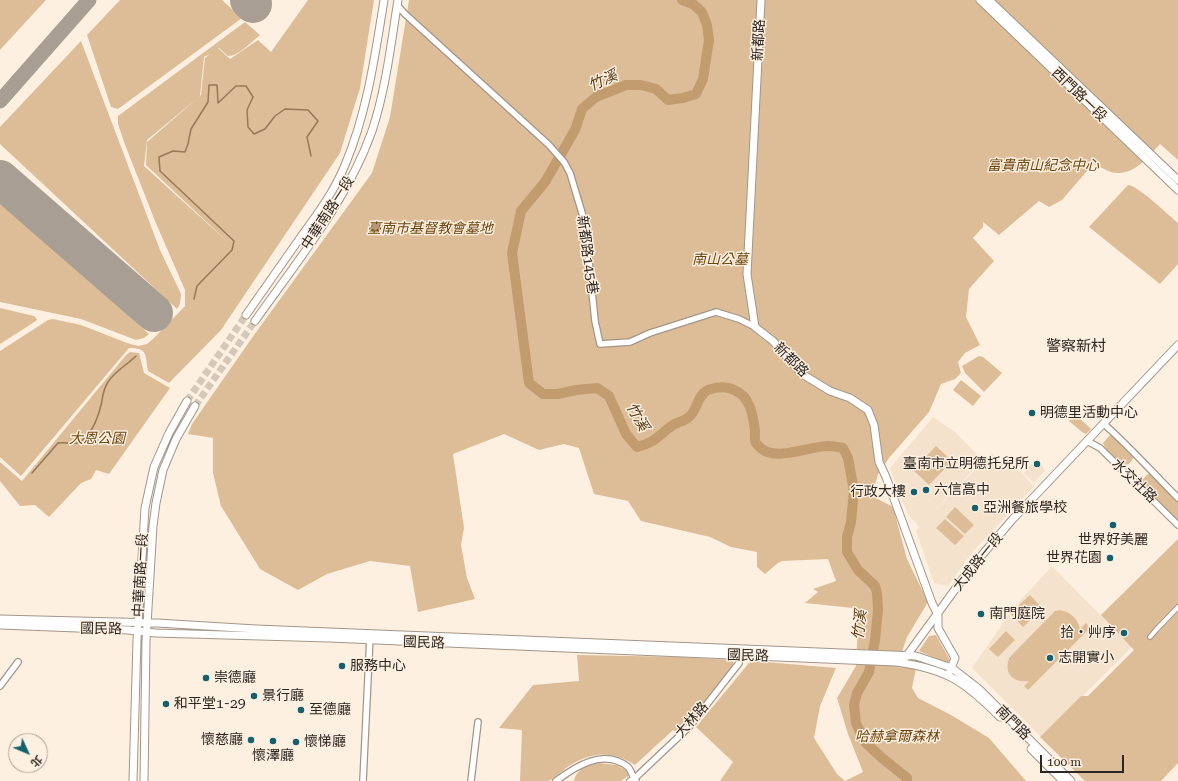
<!DOCTYPE html>
<meta charset="utf-8">
<style>
body{margin:0}
#map{position:relative;width:1178px;height:781px;overflow:hidden;background:#fef0e1;font-family:"Roboto Serif","Noto Sans TC",serif}
canvas{display:block}
.north{position:absolute;left:8px;top:733px;width:40px;height:40px;box-sizing:border-box;background:#fef0e1;border:1px solid #aaa095;border-radius:50%;rotate:134deg;font-size:11px;font-weight:700;line-height:16px;text-align:center;color:#2c2722}
.north::after{content:'';display:block;margin:auto;width:14px;height:18px;background:#15606d;clip-path:polygon(50% 0,100% 100%,50% 72%,0 100%)}
.scale{position:absolute;left:1040px;top:755px;width:84px;height:18px;box-sizing:border-box;border:2px solid #2c2722;border-top:0;padding-left:5px;font-size:12px;line-height:14px;white-space:nowrap;color:#2c2722;-webkit-text-stroke:3px #fef0e1;paint-order:stroke}
</style>
<div id="map">
<canvas width="1178" height="781"></canvas>
<div class="north">北</div>
<div class="scale">100 m</div>
</div>
<script>
const context = document.querySelector('canvas').getContext('2d');
context.lineJoin = 'round';
function fill(path, color) {
  context.fillStyle = color;
  context.fill(path, 'evenodd');
}
function strokePath(path, color, width, dash) {
  context.strokeStyle = color;
  context.lineWidth = width;
  context.lineCap = dash ? 'butt' : 'round';
  context.setLineDash(dash || []);
  context.stroke(path);
}
function drawText(font, color, halo, rows, align = 'center') {
  context.font = font + ' "Roboto Serif","Noto Sans TC",serif';
  context.lineWidth = 3;
  context.setLineDash([]);
  context.textBaseline = 'middle';
  context.strokeStyle = halo;
  context.fillStyle = color;
  for (const [text, x, y, turn = 0] of rows) {
    context.save();
    context.translate(x, y);
    context.rotate((+turn || 0) * Math.PI / 180);
    context.textAlign = isNaN(turn) ? turn : align;
    if (halo) context.strokeText(text, 0, 0);
    context.fillText(text, 0, 0);
    context.restore();
  }
}
fill(new Path2D(`
 M 933,417 L 955,432 L 983,460 L 929,516 L 992,453 L 1001,463 L 1021,472 L 1034,486 L 971,554 L 948,586 L 934,583 L 916,531 L 919,527 L 907,513 L 890,468 Z
 M 1038,457 L 1045,471 L 1034,483 L 1023,473 Z
 M 1052,566 L 1132,647 L 1041,737 L 972,668 L 1014,607 Z`), '#f5e2cc');
fill(new Path2D(`
 M 0,0 L 46,0 L 0,50 Z
 M 120,0 L 222,0 L 242,18 L 118,109 L 111,107 L 87,35 Z
 M 308,0 L 374,0 L 360,88 L 340,153 L 221,330 L 169,383 L 148,371 C 145,354 148,348 129,348 L 21,476 L 0,457 L 0,351 L 48,320 L 53,319 L 81,325 L 127,343 L 138,346 L 147,344 L 154,338 L 185,306 L 185,290 L 155,221 L 124,142 L 118,124 L 118,116 L 245,22 L 260,35 C 251,42 239,56 228,56 L 219,48 L 218,48 L 230,59 L 258,40 L 271,52 ZM 210,54 L 205,58 L 201,95 L 147,142 L 146,165 L 230,244 L 144,166 L 147,140 L 200,96 L 204,57 Z
 M 409,0 L 1178,0 L 1178,160 L 1160,144 C 1149,156 1135,174 1117,173 C 1109,173 1100,166 1093,164 L 1062,200 L 1049,207 L 1039,201 L 999,235 L 983,222 L 983,227 L 973,238 L 994,261 L 969,289 L 966,317 L 980,345 L 965,353 L 958,362 L 961,373 L 955,379 L 941,384 L 929,412 L 889,458 L 878,474 L 872,496 L 893,507 L 907,559 L 928,602 L 907,637 L 897,667 L 916,668 L 912,688 L 918,698 L 951,715 L 989,738 L 1026,781 L 720,781 L 733,762 L 696,727 L 749,663 L 754,661 L 836,668 L 820,706 L 814,738 L 837,774 L 845,781 L 863,772 L 848,734 L 837,698 L 856,666 L 858,622 L 853,608 L 805,603 L 818,592 L 813,589 L 836,581 L 828,559 L 782,561 L 778,563 L 765,574 L 757,567 L 757,552 L 731,547 L 710,537 L 641,521 L 628,501 L 594,494 L 579,448 L 564,444 L 539,450 L 504,434 L 453,454 L 464,528 L 461,545 L 467,578 L 475,599 L 418,612 L 410,566 L 370,561 L 327,574 L 298,590 L 260,569 L 221,506 L 213,473 L 213,438 L 188,434 L 192,424 L 254,335 L 372,173 L 390,117 Z
 M 81,41 L 160,250 L 181,294 L 180,304 L 177,309 L 0,144 L 0,127 Z
 M 1128,185 C 1139,186 1168,215 1178,223 L 1178,264 L 1160,284 L 1089,227 Z
 M 0,204 L 81,273 L 149,334 L 144,338 L 136,340 L 81,319 L 0,302 Z
 M 0,308 L 34,316 L 37,319 L 36,321 L 0,344 Z
 M 130,352 L 139,353 L 144,373 L 170,388 L 109,474 L 96,470 L 91,479 L 81,483 L 49,517 L 35,505 L 20,506 L 0,481 L 0,462 L 22,481 L 126,355 Z
 M 979,356 L 983,357 L 1002,373 L 984,392 L 965,373 L 962,366 Z
 M 961,380 L 981,396 L 973,406 L 953,390 Z
 M 1075,414 L 1091,429 L 1086,434 L 1082,432 L 1069,421 Z
 M 1110,435 L 1115,437 L 1133,454 L 1134,457 L 1129,464 L 1126,465 C 1117,461 1106,452 1103,443 Z
 M 936,446 L 952,461 L 929,485 L 913,470 Z
 M 1148,474 L 1152,474 L 1178,500 L 1178,521 L 1142,486 L 1143,479 Z
 M 955,507 L 974,525 L 965,534 L 946,517 Z
 M 945,519 L 964,536 L 955,545 L 936,528 Z
 M 1178,539 L 1178,763 L 1161,781 L 1085,781 L 1040,737 L 1081,696 L 1088,696 L 1134,650 L 1101,615 Z
 M 1030,595 L 1043,609 L 1023,627 L 1010,613 Z
 M 1060,610 C 1071,612 1078,619 1080,629 L 1086,623 L 1090,628 L 1028,690 L 1024,686 L 1029,681 C 1012,683 1004,673 1009,658 L 1055,611 Z
 M 1006,631 L 1015,640 L 998,657 L 989,649 Z
 M 936,635 L 950,660 L 947,663 L 919,651 L 929,636 Z
 M 577,655 L 684,657 L 733,660 L 734,667 L 704,705 L 677,733 L 673,730 L 635,765 C 611,749 589,752 566,768 C 561,772 554,779 548,781 C 542,781 527,781 520,781 L 522,730 L 499,728 L 533,685 L 579,681 Z
 M 599,763 L 617,765 L 631,774 L 621,781 L 574,781 C 577,768 587,766 599,763 Z`), '#ddbd98');
strokePath(new Path2D(`
 M 194,299 L 197,286 L 232,250 L 234,241 L 160,171 L 159,157 L 173,151 L 185,152 L 188,144 L 191,129 L 208,102 L 209,85 L 217,85 L 218,103 L 236,86 L 246,86 L 253,97 L 247,110 L 248,127 L 254,134 L 265,129 L 275,116 L 285,109 L 308,110 L 318,121 L 307,137 L 311,156
 M 32,473 L 58,443 C 64,442 71,444 77,443 C 90,439 98,418 101,405 C 103,397 103,389 108,382 C 115,371 127,365 136,356`), '#957958', 1.5);
strokePath(new Path2D(`
 M 682,0 L 693,4 L 702,12 L 707,25 L 709,40 L 703,79 L 696,94 L 683,98 L 668,100 L 656,89 L 641,85 L 626,85 L 596,97 L 582,109 L 575,130 L 545,182 L 521,211 L 512,253 L 529,383 L 543,394 L 558,394 L 576,390 L 597,388 L 609,396 L 626,434 L 637,447 C 657,442 658,435 673,425 C 678,422 685,421 689,417 C 698,409 697,395 708,390 C 716,387 726,386 734,390 C 750,396 753,415 755,431 C 755,434 754,440 756,443 C 757,445 761,448 762,449 C 777,461 811,446 828,446 C 833,446 838,447 843,448 L 848,458 L 854,491 L 851,522 L 847,537 L 847,552 L 858,570 L 875,586 L 877,593 L 878,610 L 875,640 L 869,672 L 857,693 L 854,705 L 856,723 L 865,742 L 882,758 L 907,778 L 907,781`), '#c29c6f', 10);
strokePath(new Path2D(`
 M 0,101 L 89,0`), '#a89e93', 15);
strokePath(new Path2D(`
 M 249,0 L 253,4
 M 0,179 L 154,313`), '#a89e93', 38);
strokePath(new Path2D(`
 M 187,401 L 246,315
 M 195,406 L 255,321`), '#d4c8bb', 7, [7, 3.5]);
const pedestrian = new Path2D(`
 M 1150,637 L 1156,630 L 1178,607`);
const minor = new Path2D(`
 M 397,5 L 405,14 L 549,145 L 564,162 L 570,173 L 585,223 L 595,321 L 600,344 L 630,342 L 650,333 L 716,312 L 739,319 L 755,327
 M 1104,424 C 1130,447 1153,473 1178,498
 M 1087,441 L 1100,448 L 1178,525
 M 0,686 L 18,662
 M 363,781 L 370,636
 M 471,781 L 478,722
 M 556,781 C 576,766 604,748 628,767 C 632,771 632,777 636,781
 M 630,781 L 634,779 L 690,726 L 739,663 L 741,651`);
const tertiary = new Path2D(`
 M 761,0 L 747,274 L 755,327 L 773,341 L 802,374 L 830,391 L 850,398 L 868,410 L 874,425 L 879,462 L 886,477 L 932,603 L 938,615 L 938,628 L 955,658 L 950,671
 M 980,0 L 1178,190
 M 989,0 L 1178,180
 M 246,315 C 264,289 282,264 300,238 C 317,215 334,192 345,165 C 367,113 375,56 384,0
 M 255,321 C 298,260 347,201 372,131 C 386,89 391,43 398,0
 M 0,619 L 157,623 L 256,629 L 916,656 L 952,668 L 979,689 L 1071,781
 M 0,625 L 128,630 L 156,633 L 329,638 L 896,662 C 947,669 964,681 1000,717
 M 905,658 L 970,569 L 1012,520 L 1178,345
 M 1031,749 L 1063,781
 M 133,781 L 137,640 L 145,508 L 154,467 L 169,433 L 187,401
 M 144,781 L 146,641 L 153,526 L 156,503 L 163,470 L 176,439 L 195,406`);
strokePath(pedestrian, '#a39688', 6);
strokePath(minor, '#a39688', 8);
strokePath(tertiary, '#a39688', 9);
strokePath(pedestrian, '#fff', 4);
strokePath(minor, '#fff', 5.5);
strokePath(tertiary, '#fff', 7);
for (const [x, y, r, color] of [
 [1032,413,4,"#15606d"],
 [1037,464,4,"#15606d"],
 [926,490,4,"#15606d"],
 [914,492,4,"#15606d"],
 [975,508,4,"#15606d"],
 [1113,525,4,"#15606d"],
 [1110,558,4,"#15606d"],
 [981,614,4,"#15606d"],
 [1124,633,4,"#15606d"],
 [1050,658,4,"#15606d"],
 [342,666,4,"#15606d"],
 [206,678,4,"#15606d"],
 [254,696,4,"#15606d"],
 [166,704,4,"#15606d"],
 [301,710,4,"#15606d"],
 [251,740,4,"#15606d"],
 [273,741,4,"#15606d"],
 [296,742,4,"#15606d"]
]) {
  const dot = new Path2D();
  dot.arc(x, y, r, 0, 2 * Math.PI);
  context.fillStyle = color;
  context.fill(dot);
  strokePath(dot, '#fef0e1', 1.5);
}
drawText('14px', '#2c2722', '#fef0e1', [
 ["新都路",759,40,-87],
 ["西門路一段",1079,95,44],
 ["中華南路一段",328,213,-57],
 ["新都路145巷",587,255,82],
 ["新都路",791,360,45],
 ["水交社路",1134,481,44],
 ["大成路一段",978,562,-51],
 ["中華南路一段",141,575,-87],
 ["國民路",101,629,1],
 ["國民路",424,643,2],
 ["國民路",748,656,2],
 ["大林路",692,720,-49],
 ["南門路",1013,723,45]
]);
drawText('italic 14px', '#6b450e', '#fef0e1', [
 ["富貴南山紀念中心",1043,166],
 ["臺南市基督教會墓地",430,229],
 ["南山公墓",720,260],
 ["大恩公園",97,439],
 ["哈赫拿爾森林",897,737]
]);
drawText('14px', '#2c2722', '#fef0e1', [
 ["明德里活動中心",1040,413],
 ["臺南市立明德托兒所",1029,464,"right"],
 ["六信高中",934,490],
 ["行政大樓",906,492,"right"],
 ["亞洲餐旅學校",983,508],
 ["世界好美麗",1113,540,"center"],
 ["世界花園",1102,558,"right"],
 ["南門庭院",989,614],
 ["拾・艸序",1116,633,"right"],
 ["志開實小",1058,658],
 ["服務中心",350,666],
 ["崇德廳",214,678],
 ["景行廳",262,696],
 ["和平堂1-29",174,704],
 ["至德廳",309,710],
 ["懷慈廳",243,740,"right"],
 ["懷悌廳",304,742],
 ["懷澤廳",273,756,"center"]
], 'left');
drawText('italic 15px', '#553a16', '#fef0e1', [
 ["竹溪",603,81,-24],
 ["竹溪",637,417,61],
 ["竹溪",860,625,-83]
]);
drawText('15px', '#2c2722', '#fef0e1', [
 ["警察新村",1076,347]
]);
</script>
